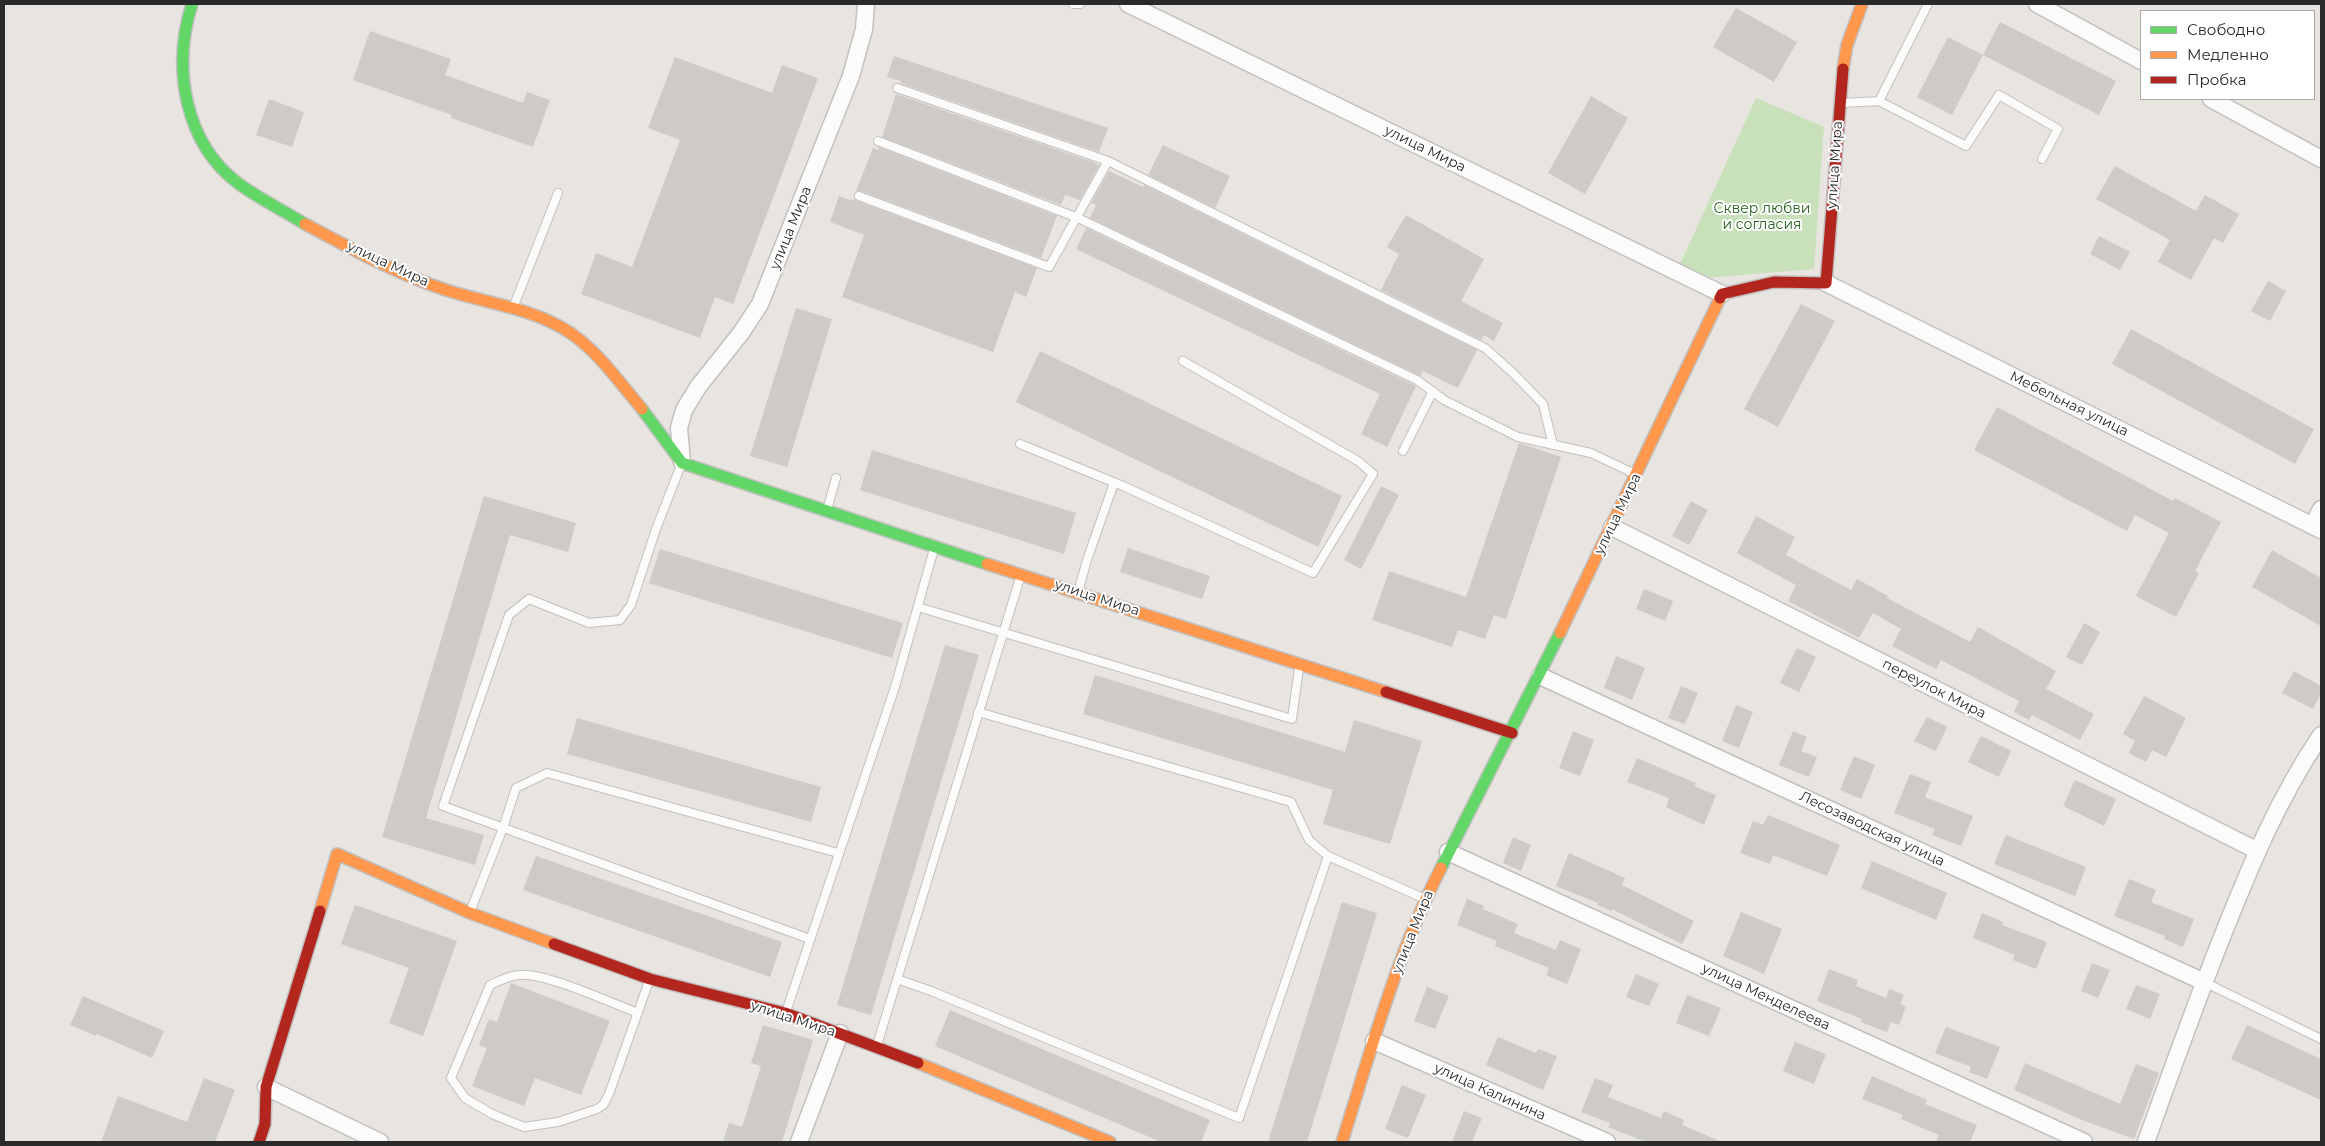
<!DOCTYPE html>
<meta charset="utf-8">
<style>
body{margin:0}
#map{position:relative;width:2325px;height:1146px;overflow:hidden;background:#e8e4e0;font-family:Montserrat,sans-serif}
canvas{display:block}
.frame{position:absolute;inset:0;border:5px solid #2a2a2a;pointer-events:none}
.legend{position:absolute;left:2140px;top:10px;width:175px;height:90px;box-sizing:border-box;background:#fff;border:1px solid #aaa;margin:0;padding:6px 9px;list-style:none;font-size:15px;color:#2a2a2a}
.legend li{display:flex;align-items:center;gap:10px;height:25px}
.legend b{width:25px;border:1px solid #aaa}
</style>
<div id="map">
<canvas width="2325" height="1146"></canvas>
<div class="frame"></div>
<ul class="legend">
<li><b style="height:6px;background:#63d668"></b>Свободно</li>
<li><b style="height:6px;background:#ff974d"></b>Медленно</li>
<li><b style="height:6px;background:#b3261e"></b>Пробка</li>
</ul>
</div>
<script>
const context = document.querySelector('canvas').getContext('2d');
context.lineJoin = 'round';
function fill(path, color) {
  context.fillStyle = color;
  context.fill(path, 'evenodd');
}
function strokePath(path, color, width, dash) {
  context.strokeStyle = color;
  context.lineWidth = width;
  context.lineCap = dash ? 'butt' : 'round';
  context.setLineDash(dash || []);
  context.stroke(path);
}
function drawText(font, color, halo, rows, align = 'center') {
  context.font = font + ' Montserrat,sans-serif';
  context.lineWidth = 4;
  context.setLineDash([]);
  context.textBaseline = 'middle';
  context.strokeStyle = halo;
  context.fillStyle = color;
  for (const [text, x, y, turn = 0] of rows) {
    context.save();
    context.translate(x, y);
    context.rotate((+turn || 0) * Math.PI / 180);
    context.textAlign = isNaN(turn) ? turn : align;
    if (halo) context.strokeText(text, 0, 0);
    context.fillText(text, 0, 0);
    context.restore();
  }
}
fill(new Path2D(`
 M 1756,98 L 1824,127 L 1814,269 L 1705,278 L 1680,264 Z`), '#c9e1bb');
fill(new Path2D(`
 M 1736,8 L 1797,42 L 1774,82 L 1713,47 Z
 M 2000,22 L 2116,81 L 2099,115 L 1983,55 Z
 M 370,31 L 451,59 L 445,75 L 523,103 L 527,92 L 550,100 L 533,147 L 451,118 L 452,115 L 353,80 Z
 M 1948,37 L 1983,55 L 1952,115 L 1917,97 Z
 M 894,56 L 1108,128 L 1099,152 L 900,83 L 901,81 L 887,77 Z
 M 675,57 L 772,93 L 782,65 L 818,78 L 733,304 L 715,297 L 700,338 L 581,294 L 596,253 L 632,267 L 680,140 L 648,128 Z
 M 896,94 L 1096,163 L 1099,166 L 1080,200 L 1065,195 L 1061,205 L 882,137 Z
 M 1591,96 L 1628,118 L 1585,194 L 1548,173 Z
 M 269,99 L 304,112 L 292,147 L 256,135 Z
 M 1163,145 L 1230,176 L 1215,208 L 1148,175 Z
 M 879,147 L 1057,216 L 1041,258 L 861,191 L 856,191 L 873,148 L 878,150 Z
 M 2115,166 L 2196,211 L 2205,195 L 2239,214 L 2223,243 L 2214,238 L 2191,280 L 2158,262 L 2170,240 L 2096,199 Z
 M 1109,171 L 1143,187 L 1144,185 L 1477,350 L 1458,388 L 1423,371 L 1421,376 L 1090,218 L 1096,205 L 1091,203 Z
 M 839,196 L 853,201 L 854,198 L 857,201 L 1037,268 L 1026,297 L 1015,292 L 993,352 L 842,297 L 864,235 L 830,222 Z
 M 1406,215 L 1484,259 L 1461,301 L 1503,323 L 1494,341 L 1484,335 L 1481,340 L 1381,290 L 1399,254 L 1387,247 Z
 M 1086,228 L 1414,385 L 1416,386 L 1387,447 L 1361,434 L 1380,394 L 1076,249 Z
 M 2099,236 L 2130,252 L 2120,270 L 2090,254 Z
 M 2268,281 L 2286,291 L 2270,321 L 2251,311 Z
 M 1801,304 L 1835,321 L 1778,427 L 1744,409 Z
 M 796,308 L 832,319 L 787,467 L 750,456 Z
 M 2131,329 L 2314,429 L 2295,464 L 2112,364 Z
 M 1040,351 L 1342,496 L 1318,547 L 1016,402 Z
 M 1997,407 L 2173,501 L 2175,498 L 2221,522 L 2195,571 L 2199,573 L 2176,617 L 2136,596 L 2169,533 L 2135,515 L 2127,531 L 1974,450 Z
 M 1519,443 L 1561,457 L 1506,619 L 1494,615 L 1485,639 L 1458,630 L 1452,647 L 1372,620 L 1389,571 L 1466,597 Z
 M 872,450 L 1076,513 L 1064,554 L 860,490 Z
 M 1381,486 L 1399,495 L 1361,569 L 1344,560 Z
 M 484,496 L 576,523 L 568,552 L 510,535 L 426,818 L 484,835 L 475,865 L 382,837 Z
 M 1691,501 L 1708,510 L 1689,545 L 1672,536 Z
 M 1756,516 L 1795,537 L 1786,555 L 1851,590 L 1857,579 L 1888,596 L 1887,598 L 1970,642 L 1978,627 L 2056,671 L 2046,689 L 2094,714 L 2080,740 L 2032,715 L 2029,720 L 2014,712 L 2019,701 L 1941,660 L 1936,669 L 1892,646 L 1901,629 L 1873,613 L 1859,638 L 1788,601 L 1796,585 L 1737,553 Z
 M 1128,548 L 1210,576 L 1202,599 L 1120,572 Z
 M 660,549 L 903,623 L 892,658 L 649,583 Z
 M 2272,550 L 2321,578 L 2321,626 L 2252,587 Z
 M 1644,589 L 1673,601 L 1665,621 L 1636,609 Z
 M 2084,623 L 2100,632 L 2082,665 L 2066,657 Z
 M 945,645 L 979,655 L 871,1015 L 837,1005 Z
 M 1797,648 L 1816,657 L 1799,692 L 1780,683 Z
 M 1616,656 L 1645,668 L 1632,700 L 1604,688 Z
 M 2294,671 L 2321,686 L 2321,693 L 2313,709 L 2282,693 Z
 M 1095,675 L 1345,752 L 1354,720 L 1422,741 L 1390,844 L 1323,824 L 1333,790 L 1083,714 Z
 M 1681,686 L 1698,693 L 1685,724 L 1668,718 Z
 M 2144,696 L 2186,718 L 2166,757 L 2152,750 L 2146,762 L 2129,753 L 2135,741 L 2123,734 Z
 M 1736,705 L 1753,712 L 1739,748 L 1722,741 Z
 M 1927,717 L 1947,727 L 1936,751 L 1914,741 Z
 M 577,718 L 821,787 L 811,822 L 567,754 Z
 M 1573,731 L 1594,740 L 1580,776 L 1559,768 Z
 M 1793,731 L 1807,737 L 1801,751 L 1817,757 L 1809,777 L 1779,765 Z
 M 1981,736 L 2011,751 L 1999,777 L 1968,762 Z
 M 1854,756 L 1875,765 L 1861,799 L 1840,790 Z
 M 1637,758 L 1696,783 L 1694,786 L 1716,795 L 1704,825 L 1666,807 L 1669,798 L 1627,782 Z
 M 1910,774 L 1931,782 L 1925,797 L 1973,816 L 1961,846 L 1932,835 L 1935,829 L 1894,813 Z
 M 2075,780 L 2116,799 L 2104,826 L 2063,806 Z
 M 1768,815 L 1840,845 L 1827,876 L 1773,855 L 1770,864 L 1740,853 L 1753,821 L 1763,825 Z
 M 2006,835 L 2086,867 L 2075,896 L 1994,864 Z
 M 1513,837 L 1531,845 L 1521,871 L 1503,863 Z
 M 1569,853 L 1625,878 L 1622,885 L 1694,921 L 1682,944 L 1612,909 L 1612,911 L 1597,905 L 1598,903 L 1556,886 Z
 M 536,856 L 782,942 L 770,977 L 523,890 Z
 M 1872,861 L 1947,893 L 1936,920 L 1861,888 Z
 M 2129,879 L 2156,890 L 2151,902 L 2194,919 L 2183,947 L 2164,939 L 2165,936 L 2114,916 Z
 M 1467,899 L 1484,906 L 1483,909 L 1518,924 L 1514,933 L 1556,950 L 1560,940 L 1581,949 L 1567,984 L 1546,975 L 1549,968 L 1495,946 L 1497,941 L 1457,925 Z
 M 1342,902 L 1377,913 L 1307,1142 L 1268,1142 Z
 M 355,905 L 457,941 L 423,1036 L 389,1023 L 409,968 L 341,944 Z
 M 1741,912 L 1782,929 L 1764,974 L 1723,956 Z
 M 1982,913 L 2003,922 L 2002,925 L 2047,942 L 2036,969 L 2013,960 L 2015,955 L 1973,938 Z
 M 2092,963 L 2110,970 L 2098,998 L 2081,991 Z
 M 1829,969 L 1858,980 L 1856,986 L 1886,998 L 1889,989 L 1904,995 L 1900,1004 L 1906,1006 L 1899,1025 L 1891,1022 L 1887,1032 L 1861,1022 L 1862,1019 L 1817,1001 Z
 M 1636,974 L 1659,984 L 1649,1006 L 1626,997 Z
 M 511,983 L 610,1021 L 581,1095 L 535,1078 L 524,1106 L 472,1086 L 487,1048 L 479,1045 L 489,1019 L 497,1022 Z
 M 2136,985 L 2160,994 L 2150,1019 L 2126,1009 Z
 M 1427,987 L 1449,996 L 1435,1029 L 1414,1021 Z
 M 1687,995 L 1721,1008 L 1709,1036 L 1676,1023 Z
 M 83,996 L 164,1031 L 152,1058 L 97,1034 L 96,1036 L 70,1025 Z
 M 950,1010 L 1210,1120 L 1201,1142 L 1161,1142 L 935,1046 Z
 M 763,1025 L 813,1040 L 782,1142 L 723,1142 L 729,1123 L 742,1127 L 761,1066 L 751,1063 Z
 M 2247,1025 L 2321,1059 L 2321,1100 L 2231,1059 Z
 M 1946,1027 L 2000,1047 L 1987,1079 L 1969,1072 L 1971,1067 L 1935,1053 Z
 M 1498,1037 L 1536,1053 L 1538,1049 L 1557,1056 L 1543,1090 L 1486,1065 Z
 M 1795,1042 L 1826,1054 L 1814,1084 L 1783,1071 Z
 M 2025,1063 L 2120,1104 L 2136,1064 L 2159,1073 L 2134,1139 L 2082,1120 L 2014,1090 Z
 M 1872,1076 L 1927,1100 L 1925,1104 L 1977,1125 L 1970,1142 L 1936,1142 L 1939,1135 L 1901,1119 L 1903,1115 L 1862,1099 Z
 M 204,1078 L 235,1090 L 215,1142 L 101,1142 L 118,1096 L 187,1122 Z
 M 1595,1078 L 1613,1085 L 1608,1097 L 1661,1118 L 1664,1111 L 1684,1120 L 1682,1125 L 1722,1142 L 1646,1142 L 1608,1127 L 1610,1123 L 1581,1112 Z
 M 1402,1085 L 1426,1095 L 1408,1138 L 1385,1129 Z
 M 1464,1111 L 1482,1118 L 1472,1142 L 1452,1142 Z`), '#cdcac7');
const lane = new Path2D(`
 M 1073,4 L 1080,4
 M 1879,101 L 1928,4
 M 1842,103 L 1879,101 L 1966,146 L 1999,95 L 2058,129 L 2042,159
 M 878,141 L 1078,218 L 1417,380 L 1444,400 L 1518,437 L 1591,453 L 1633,473
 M 1108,161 L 1485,348 L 1513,373 L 1543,404 L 1553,445
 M 859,196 L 1049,267 L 1108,161 L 897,88
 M 513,308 L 558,193
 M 1020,444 L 1123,486 L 1313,573 L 1373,474 L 1358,461 L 1183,361
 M 1403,451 L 1433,391
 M 681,465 L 656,529 L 631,605 L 620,620 L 589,623 L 529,599 L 509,615 L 443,806 L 810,939
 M 827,510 L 836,478
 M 1078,592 L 1087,560 L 1114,483
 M 918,607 L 1292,719 L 1299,668
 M 978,712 L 1291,802 L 1309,840 L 1328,856
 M 470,912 L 503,828 L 516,788 L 547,773 L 838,853
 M 897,979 L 931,991 L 1239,1118 L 1328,856 L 1423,898
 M 2204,982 L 2321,1039
 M 786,1012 L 895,687 L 934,549
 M 638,1013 C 611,1003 545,972 519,975 C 508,976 499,981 490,985 L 451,1078 L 465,1098 L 492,1114 L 524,1127 L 558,1122 L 597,1109 L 603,1105 L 609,1094 L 649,981
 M 877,1045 L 1020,578`);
const street = new Path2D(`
 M 1128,4 L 1722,294
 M 2037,4 L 2141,61
 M 2211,99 L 2321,159
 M 1826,283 L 2321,530
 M 682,462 L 679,428 L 684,410 L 698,387 L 741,333 L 760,304 L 851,76 L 864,29 L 866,4
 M 2313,525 L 2321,509
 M 1612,527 L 2256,850
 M 1540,676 L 2204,982
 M 1448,852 L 2084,1142
 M 1374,1041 L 1607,1142
 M 266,1087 L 380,1142
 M 799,1142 L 840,1033
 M 2146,1142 C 2171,1072 2196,1002 2224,932 C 2252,862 2278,799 2321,735`);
const fast = new Path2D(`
 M 192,4 C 172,67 184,143 239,184 C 260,199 284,211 305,224
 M 642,409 L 682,463 L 987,564
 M 1441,868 L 1560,633`);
const slow = new Path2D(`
 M 1843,69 L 1847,45 L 1862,4
 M 305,224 C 350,248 395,273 443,289 C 484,303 535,308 572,334 C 599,353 620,383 642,409
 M 987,564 L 1386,692
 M 1560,633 L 1720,298
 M 320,911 L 337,854 L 470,913 L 554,944
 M 918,1063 L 1110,1142
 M 1342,1142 C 1371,1050 1397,954 1441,868`);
const jam = new Path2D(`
 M 1720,298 L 1722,294 L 1774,282 L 1826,283 L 1843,69
 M 1386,692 L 1512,733
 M 554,944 L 650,979 L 785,1013 L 918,1063
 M 259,1142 L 265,1124 L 266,1087 L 320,911`);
strokePath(lane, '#c1c0c0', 10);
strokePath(street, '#c1c0c0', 19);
strokePath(fast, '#c1c0c0', 14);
strokePath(slow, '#c1c0c0', 14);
strokePath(jam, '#c1c0c0', 14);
strokePath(lane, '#fcfbfa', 8);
strokePath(street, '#fcfbfa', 16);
strokePath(fast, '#63d668', 11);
strokePath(slow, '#ff974d', 11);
strokePath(jam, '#b3261e', 11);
drawText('14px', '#2a2a2a', '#fff', [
 ["улица Мира",1425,149,26],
 ["улица Мира",1835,165,-86],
 ["улица Мира",791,228,-68],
 ["улица Мира",388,264,25],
 ["Мебельная улица",2069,404,26],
 ["улица Мира",1618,514,-64],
 ["улица Мира",1097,598,18],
 ["переулок Мира",1934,689,27],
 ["Лесозаводская улица",1872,829,25],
 ["улица Мира",1413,932,-68],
 ["улица Менделеева",1766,997,25],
 ["улица Мира",793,1019,18],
 ["улица Калинина",1490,1092,24]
]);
drawText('14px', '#29621f', '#fff', [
 ["Сквер любви",1762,209],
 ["и согласия",1762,225]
]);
</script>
